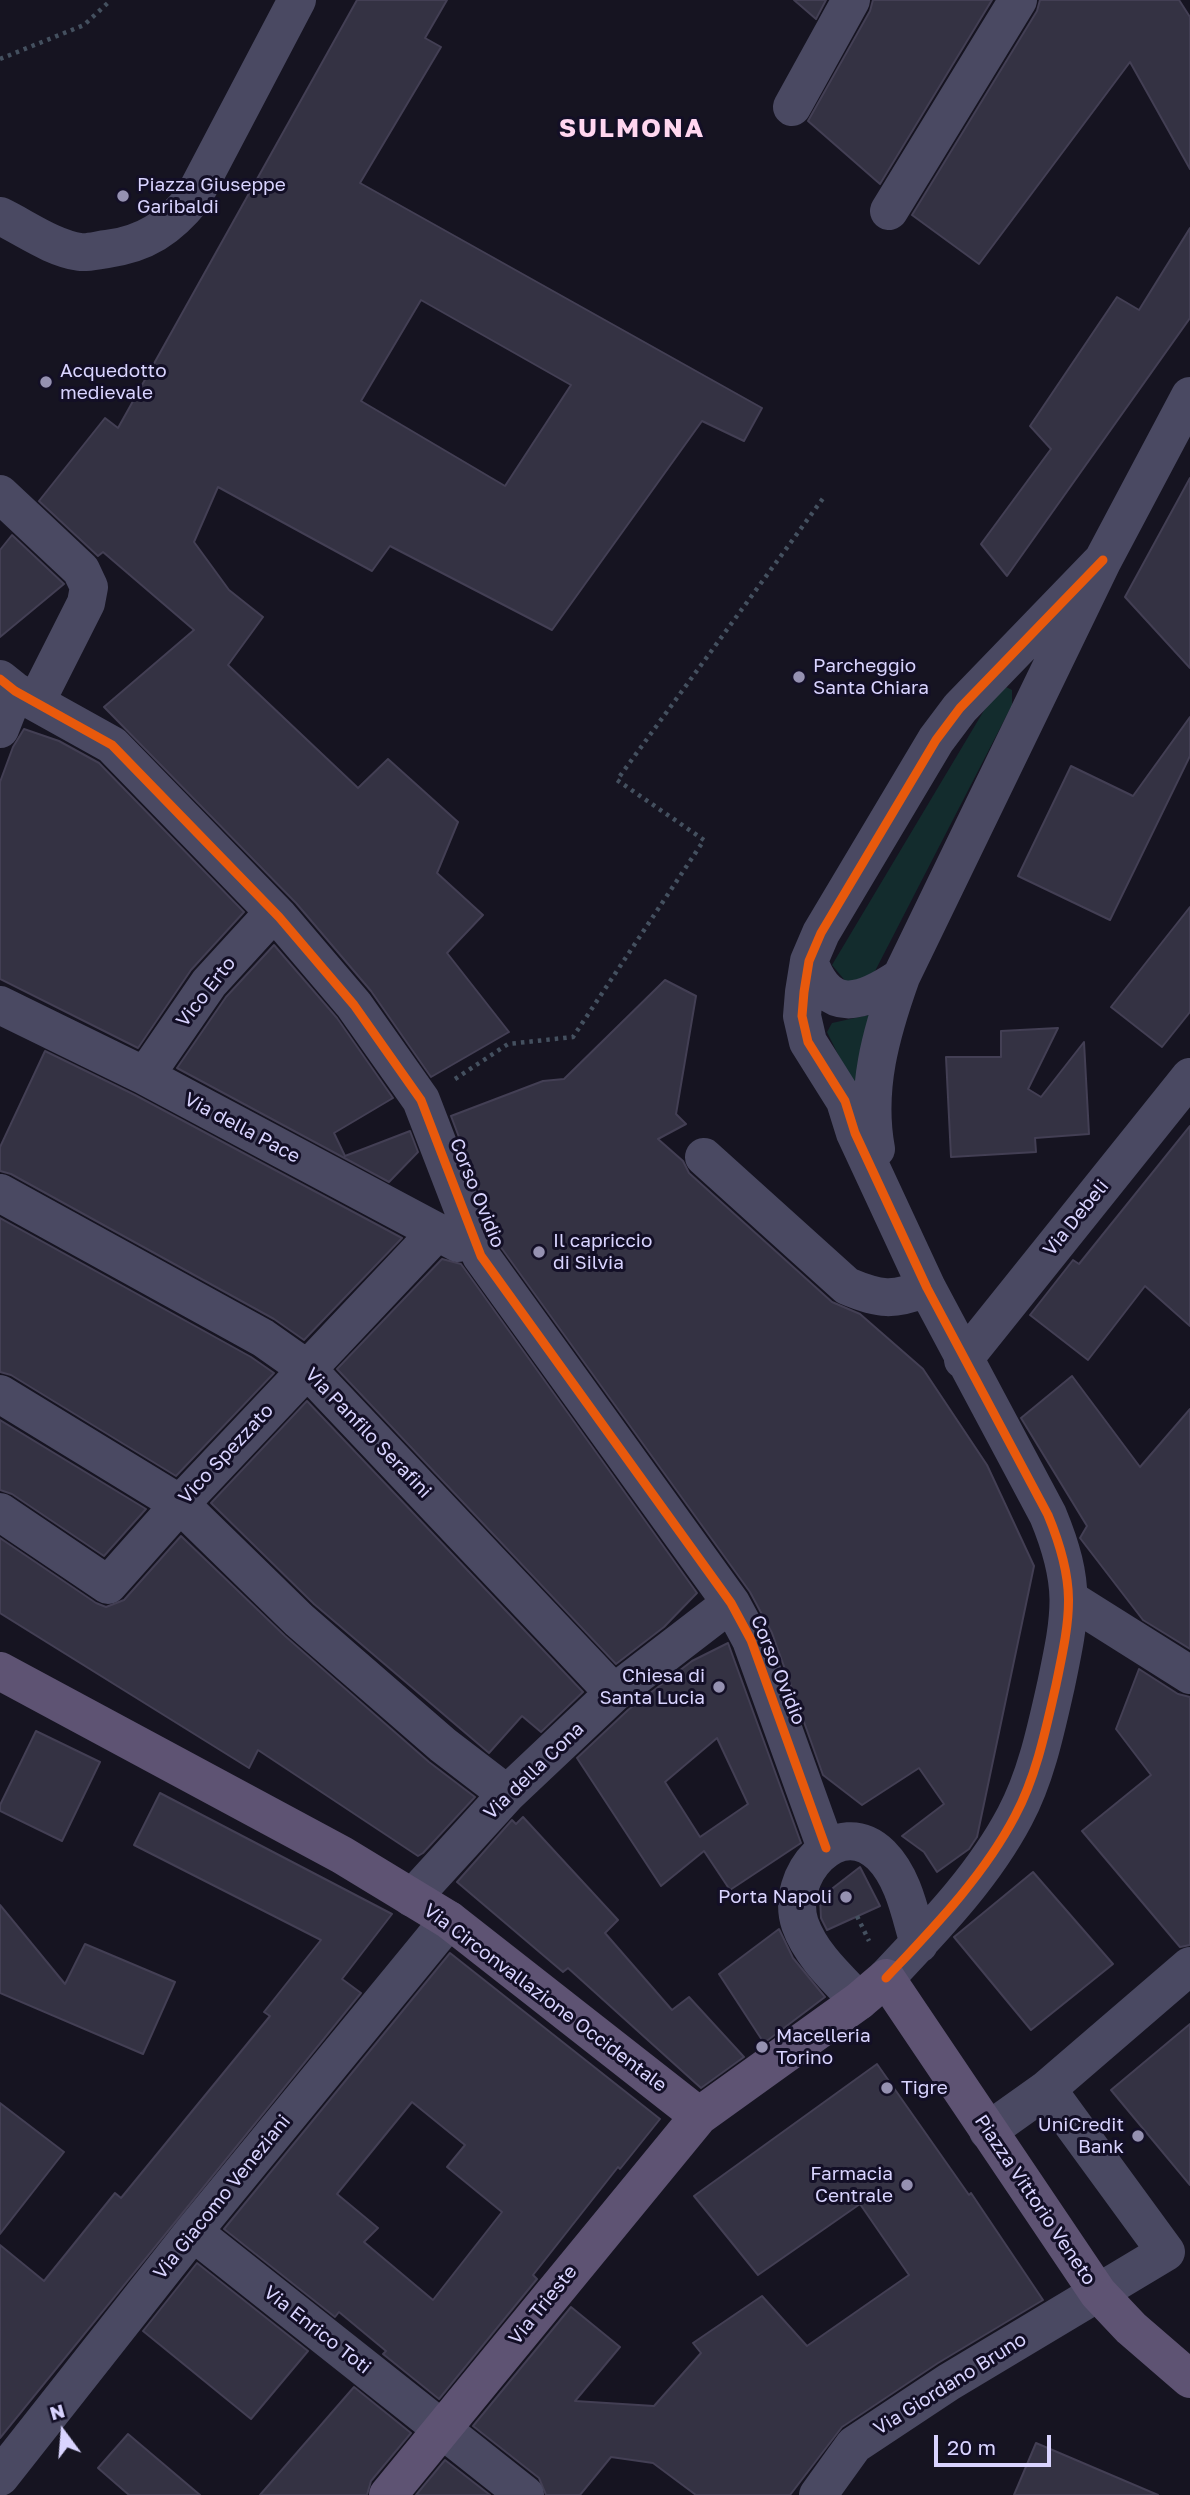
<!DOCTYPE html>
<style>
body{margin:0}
#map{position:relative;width:1190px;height:2495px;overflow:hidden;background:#161421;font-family:"Golos Text",sans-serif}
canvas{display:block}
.north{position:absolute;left:28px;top:2397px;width:70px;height:70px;-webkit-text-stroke:5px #130f26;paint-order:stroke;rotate:344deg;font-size:19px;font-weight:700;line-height:28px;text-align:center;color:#d9d4ff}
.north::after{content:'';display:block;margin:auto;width:24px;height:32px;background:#d9d4ff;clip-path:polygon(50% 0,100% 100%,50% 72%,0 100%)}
.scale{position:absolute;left:934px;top:2435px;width:117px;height:32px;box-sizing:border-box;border:4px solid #d9d4ff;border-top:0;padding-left:9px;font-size:21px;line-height:24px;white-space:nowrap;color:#d9d4ff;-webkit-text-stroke:5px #130f26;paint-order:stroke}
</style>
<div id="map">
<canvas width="1190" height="2495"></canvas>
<div class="north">N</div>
<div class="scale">20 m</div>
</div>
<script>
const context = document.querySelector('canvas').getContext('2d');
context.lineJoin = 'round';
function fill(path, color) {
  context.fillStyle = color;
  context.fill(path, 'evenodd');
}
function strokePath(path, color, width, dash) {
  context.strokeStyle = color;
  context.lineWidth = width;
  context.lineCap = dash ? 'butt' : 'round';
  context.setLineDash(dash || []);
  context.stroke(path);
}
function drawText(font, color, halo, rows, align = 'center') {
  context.font = font + ' "Golos Text",sans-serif';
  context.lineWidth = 6;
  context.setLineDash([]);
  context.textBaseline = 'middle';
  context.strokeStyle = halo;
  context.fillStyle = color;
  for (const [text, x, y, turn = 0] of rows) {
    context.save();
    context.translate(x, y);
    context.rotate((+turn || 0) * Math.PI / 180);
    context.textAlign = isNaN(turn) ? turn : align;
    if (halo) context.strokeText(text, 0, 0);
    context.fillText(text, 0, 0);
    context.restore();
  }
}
fill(new Path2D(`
 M 1006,687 L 1012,690 L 1012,705 L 873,975 L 847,983 L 832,965 L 995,692 Z
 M 873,1014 L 854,1087 L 827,1032 L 832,1023 Z`), '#132c2d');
const building = new Path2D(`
 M 357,0 L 447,0 L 425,38 L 441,47 L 360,183 L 762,408 L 744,441 L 702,421 L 552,630 L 390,546 L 372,571 L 218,487 L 194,542 L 229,590 L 263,617 L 228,665 L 358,788 L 388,759 L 458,822 L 437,873 L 483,915 L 447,953 L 509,1032 L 431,1077 L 371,991 L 296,903 L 104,707 L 194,630 L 103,552 L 98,556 L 39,501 L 105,418 L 118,428 ZM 421,300 L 571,385 L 505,486 L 361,401 Z
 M 794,0 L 826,0 L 816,19 Z
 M 873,0 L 992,0 L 880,184 L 808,121 L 870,11 Z
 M 1040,0 L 1179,0 L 1190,17 L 1190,169 L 1130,62 L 979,264 L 912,215 L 1037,11 Z
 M 1190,228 L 1190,318 L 1007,576 L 981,544 L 1051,449 L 1030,426 L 1117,297 L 1139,310 Z
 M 1190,478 L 1190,668 L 1125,597 Z
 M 12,535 L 64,584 L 0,637 L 0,550 Z
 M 1190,717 L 1190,756 L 1110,920 L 1018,876 L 1071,766 L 1133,796 Z
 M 24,729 L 59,741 L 99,763 L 244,912 L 191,970 L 138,1048 L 0,979 L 0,782 L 13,747 Z
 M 1190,907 L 1190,1012 L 1162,1047 L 1111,1007 Z
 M 274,945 L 337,1018 L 393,1098 L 334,1133 L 345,1156 L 410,1131 L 418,1152 L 389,1182 L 177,1068 L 226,997 Z
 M 665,980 L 696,996 L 676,1114 L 686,1124 L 658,1139 L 683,1161 L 689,1173 L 832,1302 L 860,1314 L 923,1369 L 987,1465 L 1034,1566 L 977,1837 L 969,1849 L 937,1872 L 924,1852 L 902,1836 L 944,1804 L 919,1768 L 862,1805 L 823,1775 L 772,1633 L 750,1592 L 500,1246 L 451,1116 L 543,1081 L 564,1079 Z
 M 1058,1028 L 1028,1089 L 1041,1097 L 1084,1042 L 1089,1134 L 1035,1138 L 1036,1152 L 951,1157 L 946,1057 L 1001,1057 L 1001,1031 Z
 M 45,1051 L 135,1095 L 402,1238 L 304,1340 L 274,1319 L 11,1174 L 0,1171 L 0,1147 Z
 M 1190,1126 L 1190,1326 L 1145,1286 L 1088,1360 L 1030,1315 L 1073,1260 L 1079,1264 Z
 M 0,1218 L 251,1357 L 274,1373 L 176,1476 L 11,1375 L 0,1372 Z
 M 442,1259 L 461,1264 L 697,1593 L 664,1627 L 616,1664 L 337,1369 Z
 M 1072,1376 L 1140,1467 L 1190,1409 L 1190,1649 L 1143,1620 L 1080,1538 L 1087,1526 L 1021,1418 Z
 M 307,1401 L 583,1692 L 541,1732 L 522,1716 L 489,1753 L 314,1604 L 211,1503 Z
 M 0,1420 L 146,1509 L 104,1556 L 12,1494 L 0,1490 Z
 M 181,1536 L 285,1636 L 429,1762 L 475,1797 L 423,1853 L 418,1856 L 258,1750 L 249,1768 L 0,1613 L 0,1538 L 96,1603 L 106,1607 L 124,1600 Z
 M 728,1643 L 801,1843 L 730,1890 L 704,1851 L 661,1886 L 577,1758 L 628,1710 L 692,1661 ZM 717,1738 L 748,1804 L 700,1837 L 665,1782 Z
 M 1139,1669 L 1178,1694 L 1190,1697 L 1190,1945 L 1180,1947 L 1082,1831 L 1151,1775 L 1116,1729 Z
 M 36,1731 L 100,1762 L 62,1841 L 0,1811 L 0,1805 Z
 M 160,1793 L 392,1914 L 342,1979 L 361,1993 L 0,2438 L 0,2245 L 44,2281 L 115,2193 L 121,2198 L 270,2016 L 264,2012 L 321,1940 L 134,1845 Z
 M 523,1817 L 618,1920 L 605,1933 L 672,2010 L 689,1997 L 744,2057 L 701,2088 L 568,1968 L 563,1972 L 457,1882 L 512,1820 L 516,1824 Z
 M 860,1867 L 880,1906 L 827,1930 L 821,1918 L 820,1898 Z
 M 1033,1872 L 1113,1964 L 1031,2030 L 954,1937 Z
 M 0,1905 L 65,1984 L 85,1944 L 175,1982 L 143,2054 L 0,1993 Z
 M 779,1929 L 793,1958 L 825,1997 L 764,2043 L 719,1974 Z
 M 450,1953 L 660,2119 L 620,2169 L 618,2167 L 533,2275 L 537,2279 L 439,2399 L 383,2354 L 386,2351 L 339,2312 L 335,2317 L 224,2229 ZM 412,2102 L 465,2145 L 447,2167 L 502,2212 L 433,2300 L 364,2242 L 378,2228 L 337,2194 Z
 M 1190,2024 L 1190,2185 L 1111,2090 Z
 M 877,2064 L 969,2195 L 971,2193 L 1043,2300 L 938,2363 L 842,2427 L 790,2495 L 696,2495 L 653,2463 L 611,2457 L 580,2495 L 546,2495 L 539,2478 L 473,2426 L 571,2307 L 620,2347 L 575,2401 L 654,2406 L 701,2353 L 693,2343 L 762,2296 L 807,2346 L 909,2275 L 860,2204 L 758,2275 L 694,2196 Z
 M 0,2103 L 64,2152 L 0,2234 Z
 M 197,2263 L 308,2351 L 251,2419 L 143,2331 Z
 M 354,2387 L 411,2433 L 371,2481 L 367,2495 L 260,2495 Z
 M 128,2434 L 200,2495 L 129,2495 L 98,2468 Z
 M 1036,2443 L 1158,2495 L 1014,2495 Z
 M 445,2460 L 490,2495 L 416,2495 Z`);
fill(building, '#343243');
strokePath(building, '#433f54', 2);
strokePath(new Path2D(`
 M 0,59 L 84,25 L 111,0
 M 455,1079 L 508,1044 L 573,1037 L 704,840 L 617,780 L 824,497
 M 857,1916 L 869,1941`), '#44505f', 4.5, [3.5, 5]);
strokePath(new Path2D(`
 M 792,107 L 851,0
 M 889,211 L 1018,0
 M 0,216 C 25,228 52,248 80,252 C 88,253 98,250 107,249 C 145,244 169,228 193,198 L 297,0
 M 0,494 L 81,570 L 89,587 L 86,603 L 36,702
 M 0,679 L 15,691 L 112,745 L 279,917 L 354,1005 L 421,1100 L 481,1256 L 731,1603 L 751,1640 L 826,1848
 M 0,729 L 15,691
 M 809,961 C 828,1015 861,1004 901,977
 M 0,1005 L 145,1076 L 458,1243
 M 145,1076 L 209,983 L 274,912
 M 876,1149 C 865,1089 881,1033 901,977 L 1103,560 L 1190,396
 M 704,1157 L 847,1286 C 880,1300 893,1301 927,1288
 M 0,1193 L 263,1338 L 307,1369 L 614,1693
 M 963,1360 L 1190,1077
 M 0,1394 L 180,1504 L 299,1620 L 443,1745 L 507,1794
 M 0,1512 L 108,1585 L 180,1504 L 437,1232
 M 1071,1600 L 1190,1675
 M 412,1898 L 507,1794 L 614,1693 L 731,1603
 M 886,1978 C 933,1928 983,1877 1015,1816 C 1036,1777 1046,1729 1056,1685 C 1071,1613 1077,1585 1048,1515 L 927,1288 L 855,1133 L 845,1101 L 808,1042 L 802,1016 L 804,992 L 809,961 L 821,933 L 936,740 L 960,708 L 1103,560
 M 859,2001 C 837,1978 811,1955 800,1924 C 784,1876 838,1813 881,1855 C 904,1878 910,1914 919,1944
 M 988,2131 L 1047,2089 L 1190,1966
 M 193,2232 L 525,2495
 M 0,2477 L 193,2232 L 449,1920
 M 818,2495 L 854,2445 L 949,2382 L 1166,2252 L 1047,2089`), '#4a4962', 38);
strokePath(new Path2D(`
 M 0,1671 L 342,1855 L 449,1920 L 699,2116
 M 388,2495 L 699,2116 L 859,2001 L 886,1978 L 1098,2293 L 1131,2328 L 1190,2379`), '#5e5373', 38);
strokePath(new Path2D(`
 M 0,679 L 15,691 L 112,745 L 279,917 L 354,1005 L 421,1100 L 481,1256 L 731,1603 L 751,1640 L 826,1848
 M 886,1978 C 933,1928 983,1877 1015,1816 C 1036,1777 1046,1729 1056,1685 C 1071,1613 1077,1585 1048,1515 L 927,1288 L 855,1133 L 845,1101 L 808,1042 L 802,1016 L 804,992 L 809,961 L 821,933 L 936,740 L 960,708 L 1103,560`), '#e8590c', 9);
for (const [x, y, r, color] of [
 [123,196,7,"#9591b1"],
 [46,382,7,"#9591b1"],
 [799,677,7,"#9591b1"],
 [539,1252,7,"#9591b1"],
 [719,1687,7,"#9591b1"],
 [846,1897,7,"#9591b1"],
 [762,2047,7,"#9591b1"],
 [887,2088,7,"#9591b1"],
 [1138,2136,7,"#9591b1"],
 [907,2185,7,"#9591b1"]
]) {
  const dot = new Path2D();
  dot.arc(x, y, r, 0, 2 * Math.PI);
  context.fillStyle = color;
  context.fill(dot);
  strokePath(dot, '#130f26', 2.5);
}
drawText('19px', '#d9d4ff', '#130f26', [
 ["Piazza Giuseppe",137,185],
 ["Garibaldi",137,207],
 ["Acquedotto",60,371],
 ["medievale",60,393],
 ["Parcheggio",813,666],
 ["Santa Chiara",813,688],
 ["Il capriccio",553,1241],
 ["di Silvia",553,1263],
 ["Chiesa di",705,1676,"right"],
 ["Santa Lucia",705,1698,"right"],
 ["Porta Napoli",832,1897,"right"],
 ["Macelleria",776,2036],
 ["Torino",776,2058],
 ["Tigre",901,2088],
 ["UniCredit",1124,2125,"right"],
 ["Bank",1124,2147,"right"],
 ["Farmacia",893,2174,"right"],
 ["Centrale",893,2196,"right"]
], 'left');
drawText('19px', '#d9d4ff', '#130f26', [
 ["Vico Erto",206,992,-52],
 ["Via della Pace",242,1128,28],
 ["Corso Ovidio",477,1193,68],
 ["Via Debeli",1076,1218,-51],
 ["Via Panfilo Serafini",368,1433,46],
 ["Vico Spezzato",226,1454,-47],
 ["Corso Ovidio",778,1670,68],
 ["Via della Cona",534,1771,-44],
 ["Via Circonvallazione Occidentale",545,1998,37],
 ["Via Giacomo Veneziani",222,2197,-51],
 ["Piazza Vittorio Veneto",1035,2200,56],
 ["Via Trieste",543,2305,-51],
 ["Via Enrico Toti",317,2330,38],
 ["Via Giordano Bruno",950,2384,-32]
]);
context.letterSpacing = '2px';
drawText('bold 26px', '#ffd6f0', '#130f26', [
 ["SULMONA",632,129]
]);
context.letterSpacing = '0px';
</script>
